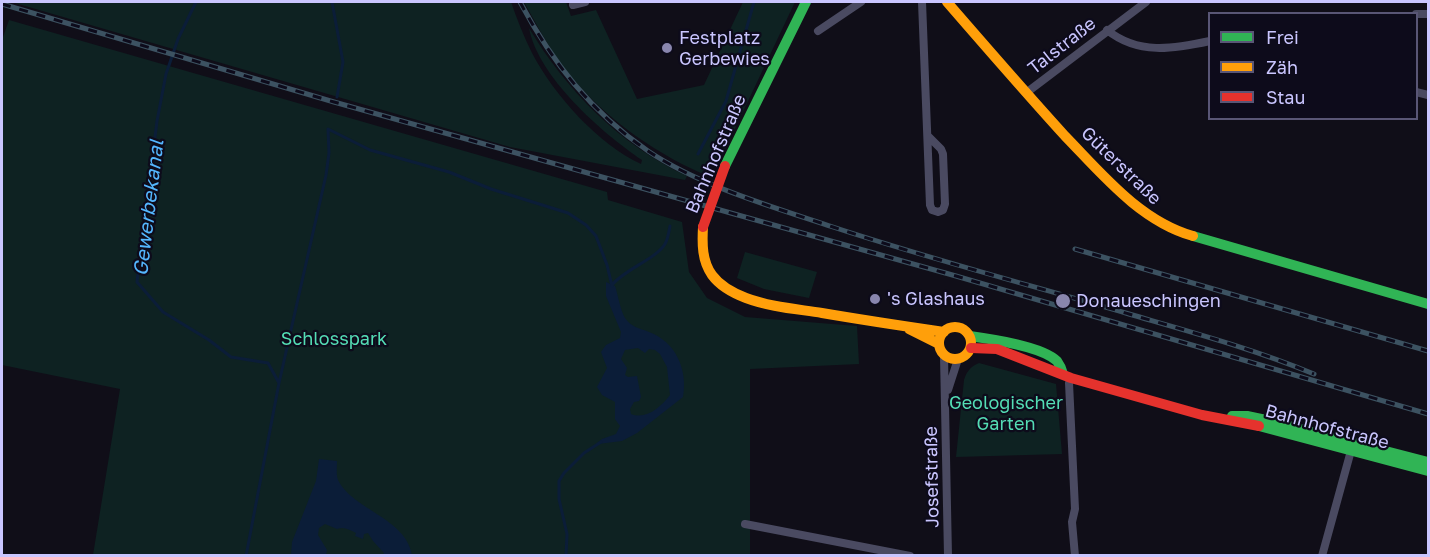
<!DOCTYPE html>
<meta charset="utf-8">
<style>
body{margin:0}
#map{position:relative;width:1430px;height:557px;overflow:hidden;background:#100e18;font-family:"Golos Text",sans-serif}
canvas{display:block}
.frame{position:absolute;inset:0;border:3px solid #cac6ff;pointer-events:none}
.legend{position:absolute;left:1208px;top:12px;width:210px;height:108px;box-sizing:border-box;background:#0d0b1b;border:2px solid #595676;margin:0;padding:8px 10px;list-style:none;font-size:18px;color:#cac6ff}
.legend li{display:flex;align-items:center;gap:12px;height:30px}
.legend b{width:30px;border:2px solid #595676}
</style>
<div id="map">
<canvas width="1430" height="557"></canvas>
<div class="frame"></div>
<ul class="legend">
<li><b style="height:8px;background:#30b455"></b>Frei</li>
<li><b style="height:8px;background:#ff9f0a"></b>Zäh</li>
<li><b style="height:8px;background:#e5322d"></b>Stau</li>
</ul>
</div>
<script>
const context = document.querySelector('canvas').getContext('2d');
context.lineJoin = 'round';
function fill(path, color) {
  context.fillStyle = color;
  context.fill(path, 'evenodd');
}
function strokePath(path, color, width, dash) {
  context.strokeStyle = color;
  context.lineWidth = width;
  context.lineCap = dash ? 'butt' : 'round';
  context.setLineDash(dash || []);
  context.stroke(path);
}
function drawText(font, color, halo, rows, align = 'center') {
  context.font = font + ' "Golos Text",sans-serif';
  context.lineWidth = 4.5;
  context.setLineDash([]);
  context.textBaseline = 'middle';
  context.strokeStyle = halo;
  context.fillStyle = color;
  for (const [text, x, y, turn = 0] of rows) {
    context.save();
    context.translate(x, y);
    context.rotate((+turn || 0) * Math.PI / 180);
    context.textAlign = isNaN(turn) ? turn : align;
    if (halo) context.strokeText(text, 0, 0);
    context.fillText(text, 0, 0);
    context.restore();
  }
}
fill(new Path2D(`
 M 15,2 L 511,2 C 517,19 524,37 532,53 C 554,95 599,145 641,164 L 642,160 C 602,133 538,77 529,28 C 566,90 620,145 687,176 L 685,180 L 510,147 L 15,3 Z
 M 524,2 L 566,2 L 571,16 L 596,10 L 637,99 L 704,85 L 743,2 L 795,2 L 722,156 L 709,162 L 703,174 C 649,150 598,113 562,65 C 547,45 536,23 524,2 Z
 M 9,20 L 607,192 L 608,200 L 682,222 L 689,272 L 707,298 L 745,317 L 857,326 L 859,364 L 750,369 L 750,556 L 93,555 L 120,389 L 2,365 L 2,40 Z
 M 745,252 L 817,272 L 809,298 L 764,289 L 737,278 Z
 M 979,363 L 1056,384 L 1062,454 L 956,457 L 964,380 C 967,371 970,367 979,363 Z`), '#0e2222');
fill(new Path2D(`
 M 606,282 L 615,286 C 618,295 620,309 625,318 C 631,327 639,328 649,332 C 676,342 688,370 683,397 L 637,433 L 622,441 L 598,444 L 597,443 L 602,439 L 616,434 L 620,426 L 615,419 L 615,402 L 602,395 L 597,387 L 607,368 L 601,352 L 606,345 L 620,338 L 621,332 L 606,296 ZM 638,348 L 645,353 L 649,349 L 655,350 L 660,354 L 667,367 L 670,395 C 661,407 646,420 631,414 L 630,409 L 634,402 L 639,401 L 641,397 L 637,376 L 628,377 L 625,375 L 627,368 L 621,359 L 625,350 Z
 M 319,459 L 337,461 C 337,467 336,474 338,480 C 353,510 406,518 412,555 L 383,555 L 384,553 L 373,541 L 368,533 L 364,534 L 363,539 L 355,536 L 356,533 C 350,530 344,526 337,529 L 325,524 L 319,528 L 318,535 L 327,550 L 326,555 L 291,555 L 292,542 L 316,481 Z`), '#0b1d38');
strokePath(new Path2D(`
 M 196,2 L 178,39 L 166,74 L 157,121 L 137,282 L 163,312 L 209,340 L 231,357 L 268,363 L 279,383 L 246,556
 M 332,2 L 343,62 L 337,97
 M 698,154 L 726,101 L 754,2
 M 612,285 C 625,269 656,259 665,244 C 668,239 669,231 670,226
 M 279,383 L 326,175 L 329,153 L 328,129 L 370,150 L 449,172 L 491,189 L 568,213 L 586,225 L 596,236 L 607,265 L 612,286
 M 566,556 L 567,534 L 559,499 L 559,481 L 564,473 L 584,453 L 601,442`), '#0b1d38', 3);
strokePath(new Path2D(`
 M 922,2 L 930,205 L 932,210 L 938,212 L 943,210 L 945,204 L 943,154 L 941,149 L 928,136
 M 573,5 L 585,2
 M 1416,14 L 1428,14
 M 1107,30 C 1138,55 1173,49 1210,41
 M 818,31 L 861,2
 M 1416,92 L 1428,95
 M 1026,93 L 1146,2
 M 944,356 L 948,556
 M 1071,378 L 1069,383 L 1075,509 L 1072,522 L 1075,556
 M 948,390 L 958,359
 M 745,524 L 910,556
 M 1322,556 L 1352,447`), '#4a4a61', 8);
strokePath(new Path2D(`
 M 725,166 L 806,2
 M 1193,236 L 1428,304
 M 970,336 C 991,339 1042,346 1057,361 C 1060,365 1062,370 1063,374
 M 1232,416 L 1247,416 L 1266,420 L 1428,462
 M 1259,426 L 1428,471`), '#30b455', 10);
strokePath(new Path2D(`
 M 947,2 C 986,47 1025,92 1065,136 C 1102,174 1140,221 1193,236
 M 703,227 C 702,244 702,261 712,275 C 720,286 733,293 746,298 C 770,307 797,309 822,313 C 863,320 903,326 944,332
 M939 343a16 16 0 1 1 32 0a16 16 0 1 1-32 0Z
 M 909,329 L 939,344`), '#ff9f0a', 10);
strokePath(new Path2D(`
 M 971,348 L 997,349 L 1071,378 L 1202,415 L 1259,426`), '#e5322d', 10);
const rail = new Path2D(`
 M 520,2 C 552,62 591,112 648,151 C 700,186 773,207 833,227 C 930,259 1030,285 1129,314 C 1191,332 1254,349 1314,374
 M 2,4 L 334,102 L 956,276 L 1428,414
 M 1075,249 L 1428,351`);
strokePath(rail, '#3c5261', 5);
strokePath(rail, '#0d0b1b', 3, [9]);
strokePath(new Path2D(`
 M 703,227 L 725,166`), '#e5322d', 10);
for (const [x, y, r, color] of [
 [667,48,6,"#8986ae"],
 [875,299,6,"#8986ae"],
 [1063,301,8,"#8986ae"]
]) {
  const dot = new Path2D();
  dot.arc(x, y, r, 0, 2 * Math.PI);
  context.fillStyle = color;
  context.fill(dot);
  strokePath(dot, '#0d0b1b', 2);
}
drawText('18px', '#cac6ff', '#0d0b1b', [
 ["Festplatz",679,38],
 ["Gerbewies",679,59],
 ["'s Glashaus",887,299],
 ["Donaueschingen",1076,301]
], 'left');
drawText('18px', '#cac6ff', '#0d0b1b', [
 ["Talstraße",1062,46,-38],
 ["Bahnhofstraße",716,154,-67],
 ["Güterstraße",1121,166,44],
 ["Bahnhofstraße",1327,427,15],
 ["Josefstraße",932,477,-91]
]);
drawText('18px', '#54ddb5', '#0d0b1b', [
 ["Schlosspark",334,339],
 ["Geologischer",1006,403],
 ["Garten",1006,424]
]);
drawText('italic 20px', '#54b6fe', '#0d0b1b', [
 ["Gewerbekanal",149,208,-83]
]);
</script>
